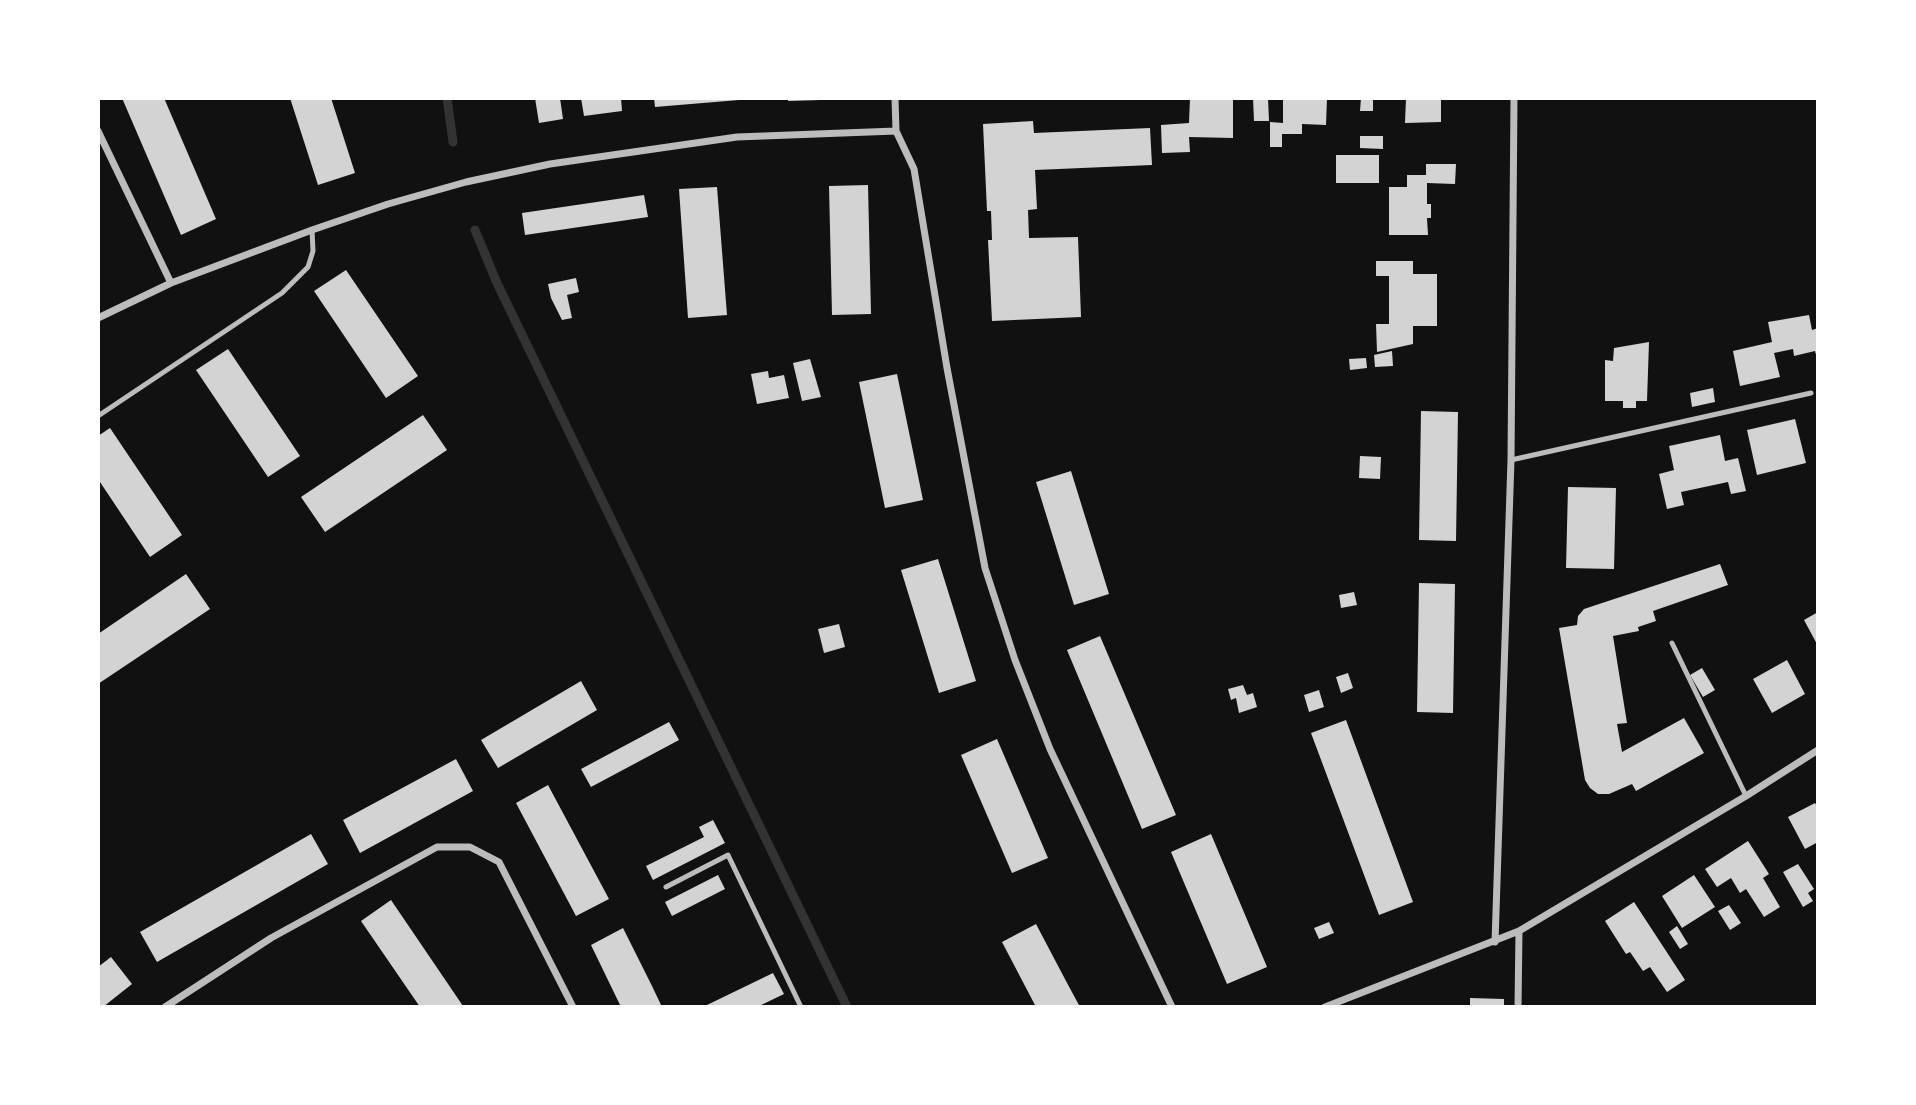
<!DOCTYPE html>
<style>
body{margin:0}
#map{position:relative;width:1916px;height:1105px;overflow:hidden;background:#111;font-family:Figtree,sans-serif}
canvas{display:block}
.frame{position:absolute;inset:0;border:100px solid #fff;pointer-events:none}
</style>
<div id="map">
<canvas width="1916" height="1105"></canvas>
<div class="frame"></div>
</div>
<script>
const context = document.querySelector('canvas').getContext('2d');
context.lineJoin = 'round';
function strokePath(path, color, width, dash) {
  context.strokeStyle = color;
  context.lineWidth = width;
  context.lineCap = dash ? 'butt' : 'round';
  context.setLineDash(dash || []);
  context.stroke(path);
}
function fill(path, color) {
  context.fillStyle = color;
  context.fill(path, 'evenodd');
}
strokePath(new Path2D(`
 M 447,98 L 453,142
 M 475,230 L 497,283 L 847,1007`), '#333', 9);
fill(new Path2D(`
 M 122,98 L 164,98 L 216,219 L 181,235 Z
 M 290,98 L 331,98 L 355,173 L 318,185 Z
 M 535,98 L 560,98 L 563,119 L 539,123 Z
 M 581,98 L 621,98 L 622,111 L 584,116 Z
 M 654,98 L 739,98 L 739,100 L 655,107 Z
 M 788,98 L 821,98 L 821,100 L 788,101 Z
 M 1190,98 L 1233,98 L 1233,138 L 1189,137 L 1190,152 L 1162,153 L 1161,125 L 1189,123 Z
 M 1253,98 L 1268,98 L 1269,121 L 1254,121 Z
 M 1283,98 L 1327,98 L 1326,125 L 1302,124 L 1302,134 L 1282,134 L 1282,147 L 1270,147 L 1270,122 L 1283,123 Z
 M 1361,98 L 1373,98 L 1373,111 L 1360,111 Z
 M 1406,98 L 1441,98 L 1441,122 L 1405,123 Z
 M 1033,121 L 1034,133 L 1150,128 L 1152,165 L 1035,170 L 1037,209 L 1028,210 L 1029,238 L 1078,237 L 1081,317 L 992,321 L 988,240 L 992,240 L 991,211 L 987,211 L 983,124 Z
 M 1360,136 L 1383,136 L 1383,149 L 1360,148 Z
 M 1336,155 L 1379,155 L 1379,183 L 1336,183 Z
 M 1426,164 L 1456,164 L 1455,184 L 1427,183 L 1427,204 L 1431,204 L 1431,218 L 1427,218 L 1428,235 L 1389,235 L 1389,187 L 1407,187 L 1407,175 L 1426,175 Z
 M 868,185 L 871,314 L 832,315 L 829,186 Z
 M 717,187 L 727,315 L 688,318 L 679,189 Z
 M 644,195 L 648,217 L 525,235 L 522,213 Z
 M 1376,261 L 1413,261 L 1413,274 L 1437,274 L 1437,326 L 1413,326 L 1413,344 L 1377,352 L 1376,324 L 1389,324 L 1389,276 L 1376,276 Z
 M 346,270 L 418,376 L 386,398 L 314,291 Z
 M 576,278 L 579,292 L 567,295 L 572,318 L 562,320 L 551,298 L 548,284 Z
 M 1809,315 L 1812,330 L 1818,328 L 1818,362 L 1815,351 L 1794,356 L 1793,349 L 1774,353 L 1780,377 L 1740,386 L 1733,351 L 1772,342 L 1768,322 Z
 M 1649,342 L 1647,401 L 1636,401 L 1636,408 L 1623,408 L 1623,401 L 1605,401 L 1605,360 L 1613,361 L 1614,348 Z
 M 228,349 L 300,456 L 268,477 L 196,370 Z
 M 1392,351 L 1393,366 L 1375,367 L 1374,355 Z
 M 1366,358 L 1367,368 L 1350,370 L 1349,359 Z
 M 810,359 L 821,397 L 802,401 L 793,363 Z
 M 768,371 L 769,378 L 784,375 L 789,398 L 757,404 L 751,374 Z
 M 897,374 L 923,500 L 885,508 L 859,382 Z
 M 1713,388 L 1715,402 L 1692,407 L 1690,393 Z
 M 1421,411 L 1458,412 L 1456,541 L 1419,540 Z
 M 423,415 L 447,450 L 325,532 L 301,497 Z
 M 1795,419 L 1806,463 L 1757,475 L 1747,430 Z
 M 110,428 L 182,535 L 150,557 L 98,479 L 98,436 Z
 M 1720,435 L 1725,461 L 1738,458 L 1746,491 L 1731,494 L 1728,482 L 1681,492 L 1684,505 L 1667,509 L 1659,474 L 1674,470 L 1669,446 Z
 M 1360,456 L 1381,457 L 1380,479 L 1359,478 Z
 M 1071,471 L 1109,594 L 1074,605 L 1036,482 Z
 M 1568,487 L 1616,488 L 1614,569 L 1566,568 Z
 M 938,559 L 976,681 L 939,693 L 901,570 Z
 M 1720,564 L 1728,585 L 1653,611 L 1656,621 L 1638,627 L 1639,631 L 1613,636 L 1627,723 L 1617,724 L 1622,752 L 1684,718 L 1704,753 L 1636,791 L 1632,784 L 1609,794 L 1598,794 L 1590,788 L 1585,780 L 1559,628 L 1577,625 L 1578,616 L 1584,609 Z
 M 186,574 L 210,609 L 98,684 L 98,634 Z
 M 1419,583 L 1455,584 L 1453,713 L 1417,712 Z
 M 1354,592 L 1357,605 L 1341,608 L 1339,595 Z
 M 1818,612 L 1818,646 L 1804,620 Z
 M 839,624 L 845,647 L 824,653 L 818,629 Z
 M 1100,636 L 1176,815 L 1142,829 L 1067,650 Z
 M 1787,660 L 1805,694 L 1772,713 L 1753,679 Z
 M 1702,668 L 1715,690 L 1703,697 L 1690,675 Z
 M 1348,673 L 1353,688 L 1341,693 L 1336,677 Z
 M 581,681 L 597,710 L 498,768 L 481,740 Z
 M 1243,685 L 1247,695 L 1253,693 L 1257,707 L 1239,713 L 1236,698 L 1231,700 L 1228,689 Z
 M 1319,690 L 1324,707 L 1309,712 L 1304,695 Z
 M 1346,720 L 1413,902 L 1379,915 L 1311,733 Z
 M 669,722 L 679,740 L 591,787 L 581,769 Z
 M 997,739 L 1048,858 L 1012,873 L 961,755 Z
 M 456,759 L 473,791 L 360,853 L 343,820 Z
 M 548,785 L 609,899 L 576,916 L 516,803 Z
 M 1815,803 L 1818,808 L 1818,842 L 1805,849 L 1788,817 Z
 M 713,820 L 725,843 L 653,880 L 646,866 L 704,837 L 699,827 Z
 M 311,834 L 328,864 L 157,962 L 140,932 Z
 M 1211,834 L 1267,967 L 1227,984 L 1171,852 Z
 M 1748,841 L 1769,874 L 1763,878 L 1780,907 L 1764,917 L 1746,889 L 1740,893 L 1731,878 L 1717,887 L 1705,869 Z
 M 1798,864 L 1814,889 L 1808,893 L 1813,901 L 1803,907 L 1783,872 Z
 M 718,875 L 725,889 L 672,916 L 665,902 Z
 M 1694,875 L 1715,907 L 1682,928 L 1662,896 Z
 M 391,900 L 463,1006 L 461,1007 L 420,1007 L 361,921 Z
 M 1634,902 L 1685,980 L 1667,992 L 1650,967 L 1643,971 L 1630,952 L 1626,954 L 1605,921 Z
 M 1729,905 L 1741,923 L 1730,930 L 1718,911 Z
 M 1329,922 L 1334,933 L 1319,939 L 1314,928 Z
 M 1036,924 L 1066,981 L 1080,1007 L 1036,1007 L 1002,942 Z
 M 1677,926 L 1688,944 L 1680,949 L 1669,932 Z
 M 623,928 L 652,986 L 662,1007 L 621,1007 L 591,945 Z
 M 111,957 L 132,984 L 103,1007 L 98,1007 L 98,967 Z
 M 773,973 L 784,994 L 757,1007 L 708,1007 L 707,1005 Z
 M 1470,998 L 1504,999 L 1504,1007 L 1470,1007 Z`), '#d3d3d3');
strokePath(new Path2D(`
 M 98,416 L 282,293 L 308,267 L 313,251 L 312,230
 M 1511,460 L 1811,393
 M 1672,643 L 1746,796
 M 666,887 L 728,855 L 801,1007`), '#bcbcbc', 5);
strokePath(new Path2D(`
 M 895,98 L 896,131 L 914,169 L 947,368 L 985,568 L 1015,660 L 1050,749 L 1172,1007
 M 98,131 L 171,283
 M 98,318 L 171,283 L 312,230 L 388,204 L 466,182 L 550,164 L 737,137 L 896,131
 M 1495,942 L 1511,460 L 1514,98
 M 165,1007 L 271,938 L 437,847 L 470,847 L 499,862 L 573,1007
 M 1325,1007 L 1519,931 L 1746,796 L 1818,750
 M 1518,1007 L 1519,931`), '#bcbcbc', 7);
</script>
